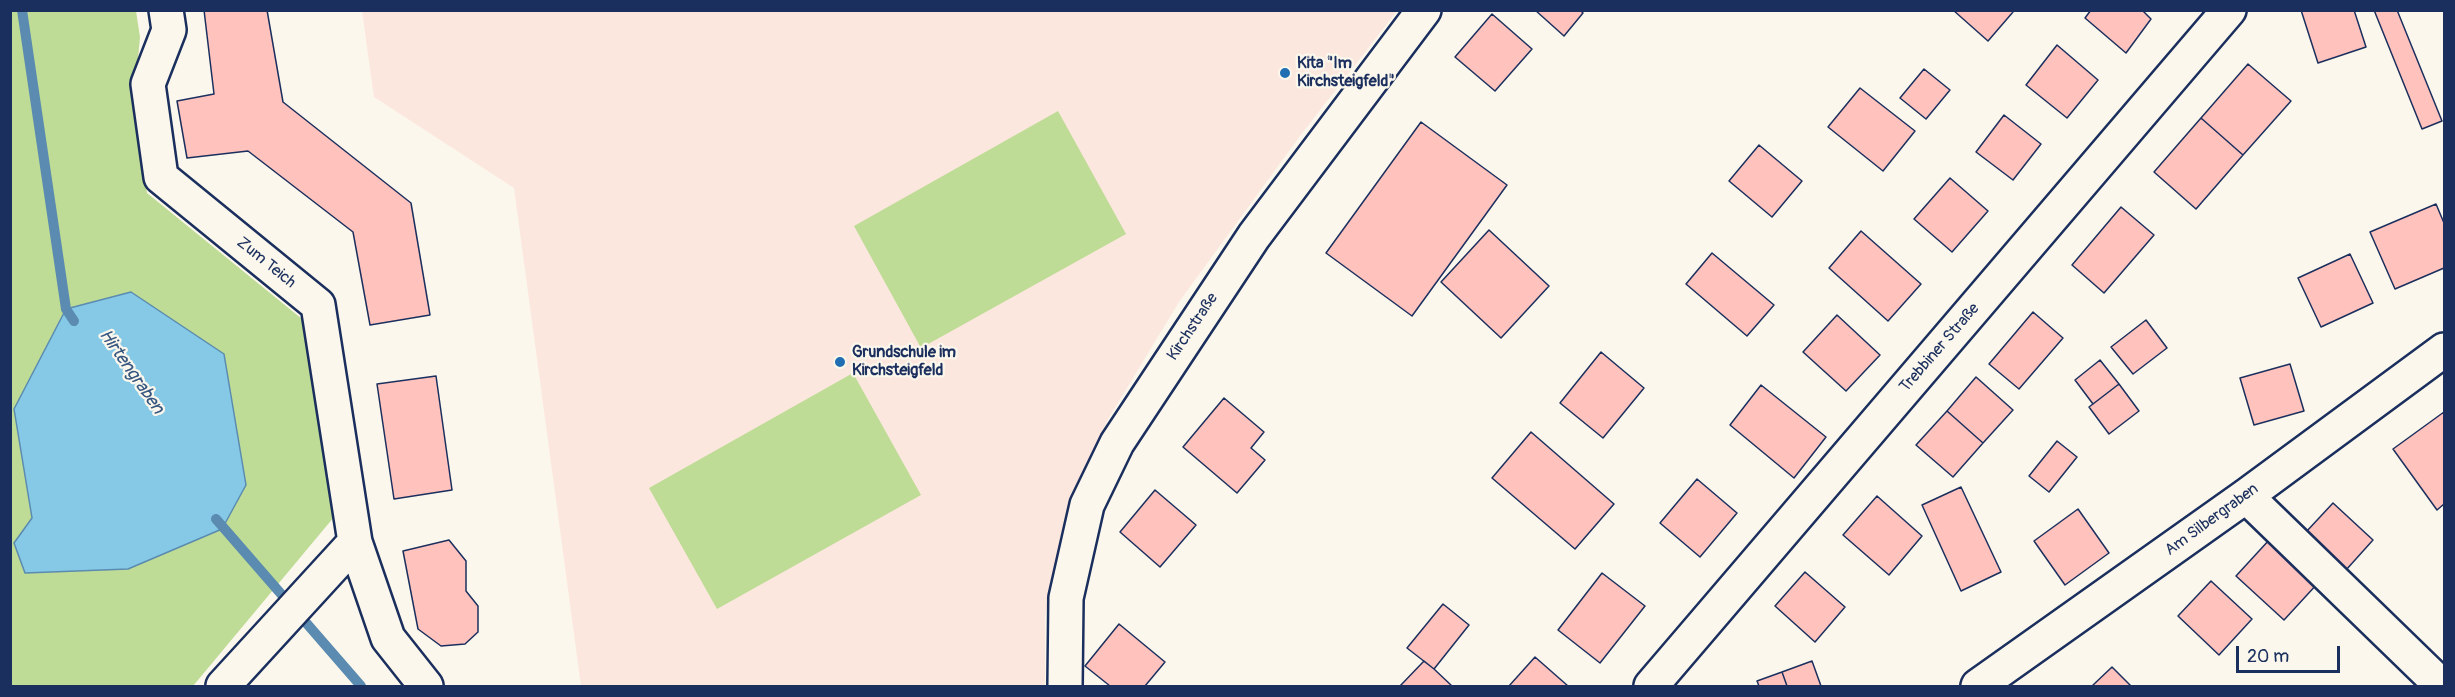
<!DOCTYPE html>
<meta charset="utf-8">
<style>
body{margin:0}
#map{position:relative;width:2455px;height:697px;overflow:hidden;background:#fbf7ec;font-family:Pangolin,sans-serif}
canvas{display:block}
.frame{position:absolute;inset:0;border:12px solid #1b2f5e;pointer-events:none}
.scale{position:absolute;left:2236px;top:646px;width:104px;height:27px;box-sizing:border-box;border:3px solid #1b2f5e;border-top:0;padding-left:8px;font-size:18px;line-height:21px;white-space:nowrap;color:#1b2f5e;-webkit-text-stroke:4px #fbf7ec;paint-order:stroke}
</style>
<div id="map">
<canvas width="2455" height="697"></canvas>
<div class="frame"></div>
<div class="scale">20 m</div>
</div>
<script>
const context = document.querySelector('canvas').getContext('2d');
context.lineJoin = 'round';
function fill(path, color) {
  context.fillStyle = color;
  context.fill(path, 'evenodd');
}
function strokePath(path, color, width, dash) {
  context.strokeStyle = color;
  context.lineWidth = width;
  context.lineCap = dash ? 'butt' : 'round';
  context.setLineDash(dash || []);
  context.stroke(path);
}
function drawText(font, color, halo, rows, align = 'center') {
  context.font = font + ' Pangolin,sans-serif';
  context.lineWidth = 4.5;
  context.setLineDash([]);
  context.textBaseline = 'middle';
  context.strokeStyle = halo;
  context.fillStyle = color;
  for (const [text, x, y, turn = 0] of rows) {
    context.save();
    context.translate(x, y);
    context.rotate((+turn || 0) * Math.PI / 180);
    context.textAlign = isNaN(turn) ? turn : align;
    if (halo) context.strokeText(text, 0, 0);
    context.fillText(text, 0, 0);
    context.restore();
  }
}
fill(new Path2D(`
 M 362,11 L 1397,11 L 1300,136 L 1179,302 L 1107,421 L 1070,506 L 1049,590 L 1045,618 L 1045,686 L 581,686 L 514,188 L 374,97 Z`), '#fce7de');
fill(new Path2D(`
 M 10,11 L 136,11 L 140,37 L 133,112 L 147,193 L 302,319 L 334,517 L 193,686 L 11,686 Z
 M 1058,111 L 1126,234 L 921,348 L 854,226 Z
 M 853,373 L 921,495 L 717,609 L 649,488 Z`), '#bedc95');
const water = new Path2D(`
 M 131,292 L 224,354 L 246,485 L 222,529 L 128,569 L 25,573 L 14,543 L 32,518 L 14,409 L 66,309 Z`);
fill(water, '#85c9e6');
strokePath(water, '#5b8bb0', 1.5);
strokePath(new Path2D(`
 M 22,10 L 66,309 L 74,321
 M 216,519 L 361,686`), '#5b8bb0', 10);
const building = new Path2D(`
 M 204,10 L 267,10 L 283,102 L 411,203 L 430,315 L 370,325 L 353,232 L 248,151 L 187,158 L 177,101 L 214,94 Z
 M 1535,10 L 1580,10 L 1583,13 L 1564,36 Z
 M 1953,10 L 2011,10 L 2013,12 L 1988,41 Z
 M 2091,10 L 2142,10 L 2151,19 L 2126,53 L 2085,18 Z
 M 2301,10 L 2354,10 L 2366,47 L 2318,63 Z
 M 2374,10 L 2397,10 L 2442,121 L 2422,129 Z
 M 1492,14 L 1532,49 L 1495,91 L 1455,57 Z
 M 2057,45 L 2098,80 L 2067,118 L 2026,85 Z
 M 2248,64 L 2291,101 L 2243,155 L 2201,118 Z
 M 1924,69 L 1950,90 L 1926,119 L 1900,98 Z
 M 1860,88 L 1915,131 L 1883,171 L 1828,127 Z
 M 2004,115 L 2041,144 L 2013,180 L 1976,152 Z
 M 2201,118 L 2243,155 L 2196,209 L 2154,172 Z
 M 1421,122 L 1507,185 L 1412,316 L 1326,253 Z
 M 1759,145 L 1802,181 L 1772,217 L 1729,181 Z
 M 1950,178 L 1988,211 L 1952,252 L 1914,219 Z
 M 2436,204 L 2444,223 L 2444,268 L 2395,289 L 2370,232 Z
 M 2121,207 L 2154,235 L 2104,293 L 2072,265 Z
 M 1489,230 L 1549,286 L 1501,338 L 1441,282 Z
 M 1861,231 L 1921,284 L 1888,321 L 1829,268 Z
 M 1712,253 L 1774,305 L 1747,336 L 1686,284 Z
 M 2350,254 L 2373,303 L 2321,327 L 2298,278 Z
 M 2033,312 L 2063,338 L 2019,389 L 1989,364 Z
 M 1837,315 L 1880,355 L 1846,391 L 1803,352 Z
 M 2146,320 L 2167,348 L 2133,374 L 2111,347 Z
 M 1601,352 L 1644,388 L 1603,438 L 1560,403 Z
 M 2100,360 L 2119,384 L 2093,404 L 2075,380 Z
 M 2290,364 L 2304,411 L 2254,425 L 2240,378 Z
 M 436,376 L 452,490 L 394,499 L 377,384 Z
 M 1976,377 L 2013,410 L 1983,443 L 1947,411 Z
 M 2119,384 L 2139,411 L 2109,434 L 2089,407 Z
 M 1761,385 L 1826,437 L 1794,478 L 1730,425 Z
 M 1224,398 L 1264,432 L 1251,448 L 1265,460 L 1237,493 L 1183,447 Z
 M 1947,411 L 1983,443 L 1953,477 L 1916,445 Z
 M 2444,412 L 2444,504 L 2437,510 L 2393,449 Z
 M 1531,432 L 1614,504 L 1575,549 L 1492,478 Z
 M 2057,441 L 2077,457 L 2049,492 L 2029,476 Z
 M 1697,479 L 1737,513 L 1700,557 L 1660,523 Z
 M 1961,487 L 2001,572 L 1961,591 L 1922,505 Z
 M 1155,490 L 1196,525 L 1160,567 L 1120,532 Z
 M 1877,496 L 1922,536 L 1889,575 L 1843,535 Z
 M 2333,503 L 2373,540 L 2346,570 L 2306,532 Z
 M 2078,509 L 2109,553 L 2065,585 L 2034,541 Z
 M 2270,539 L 2318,583 L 2284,620 L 2236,576 Z
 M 449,540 L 466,561 L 466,591 L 478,606 L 478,632 L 465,644 L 441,646 L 418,629 L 403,551 Z
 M 1805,572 L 1845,607 L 1815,642 L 1775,606 Z
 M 1602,573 L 1645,606 L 1600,663 L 1558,630 Z
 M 2211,581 L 2252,619 L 2219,655 L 2178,616 Z
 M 1443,604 L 1469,625 L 1434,669 L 1407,648 Z
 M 1119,624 L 1165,662 L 1145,686 L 1110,686 L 1085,666 Z
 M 1535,657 L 1568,686 L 1509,686 Z
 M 1424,661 L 1434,669 L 1452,686 L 1400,686 Z
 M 1812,661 L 1821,686 L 1787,686 L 1782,672 Z
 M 2112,667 L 2131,686 L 2092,686 Z
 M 1782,672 L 1787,686 L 1759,686 L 1757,681 Z`);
fill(building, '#ffc2bd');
strokePath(building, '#1b2f5e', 1.5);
const minor = new Path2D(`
 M 166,10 L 169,30 L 148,84 L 161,177 L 318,305 L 355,542 L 223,686
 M 2246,496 L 2442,686
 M 355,542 L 388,638 L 426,686
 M 1065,686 L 1066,598 L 1087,505 L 1117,443 L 1254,236 L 1424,10
 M 1651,686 L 2229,10
 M 1978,686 L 2246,496 L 2444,350`);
strokePath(minor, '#1b2f5e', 38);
strokePath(minor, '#fbf7ec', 33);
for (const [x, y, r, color] of [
 [1285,73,6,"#1f6fb2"],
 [840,362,6,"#1f6fb2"]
]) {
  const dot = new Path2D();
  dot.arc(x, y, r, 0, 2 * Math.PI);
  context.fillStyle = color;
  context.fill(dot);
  strokePath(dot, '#fbf7ec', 2);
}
drawText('bold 16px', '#1b2f5e', '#fbf7ec', [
 ["Kita \"Im",1297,64],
 ["Kirchsteigfeld\"",1297,82],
 ["Grundschule im",852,353],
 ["Kirchsteigfeld",852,371]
], 'left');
drawText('16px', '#1b2f5e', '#fbf7ec', [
 ["Zum Teich",266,263,39],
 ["Kirchstraße",1193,327,-56],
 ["Trebbiner Straße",1940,348,-49],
 ["Am Silbergraben",2212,520,-36]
]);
drawText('italic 18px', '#365680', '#fbf7ec', [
 ["Hirtengraben",131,372,55]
]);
</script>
